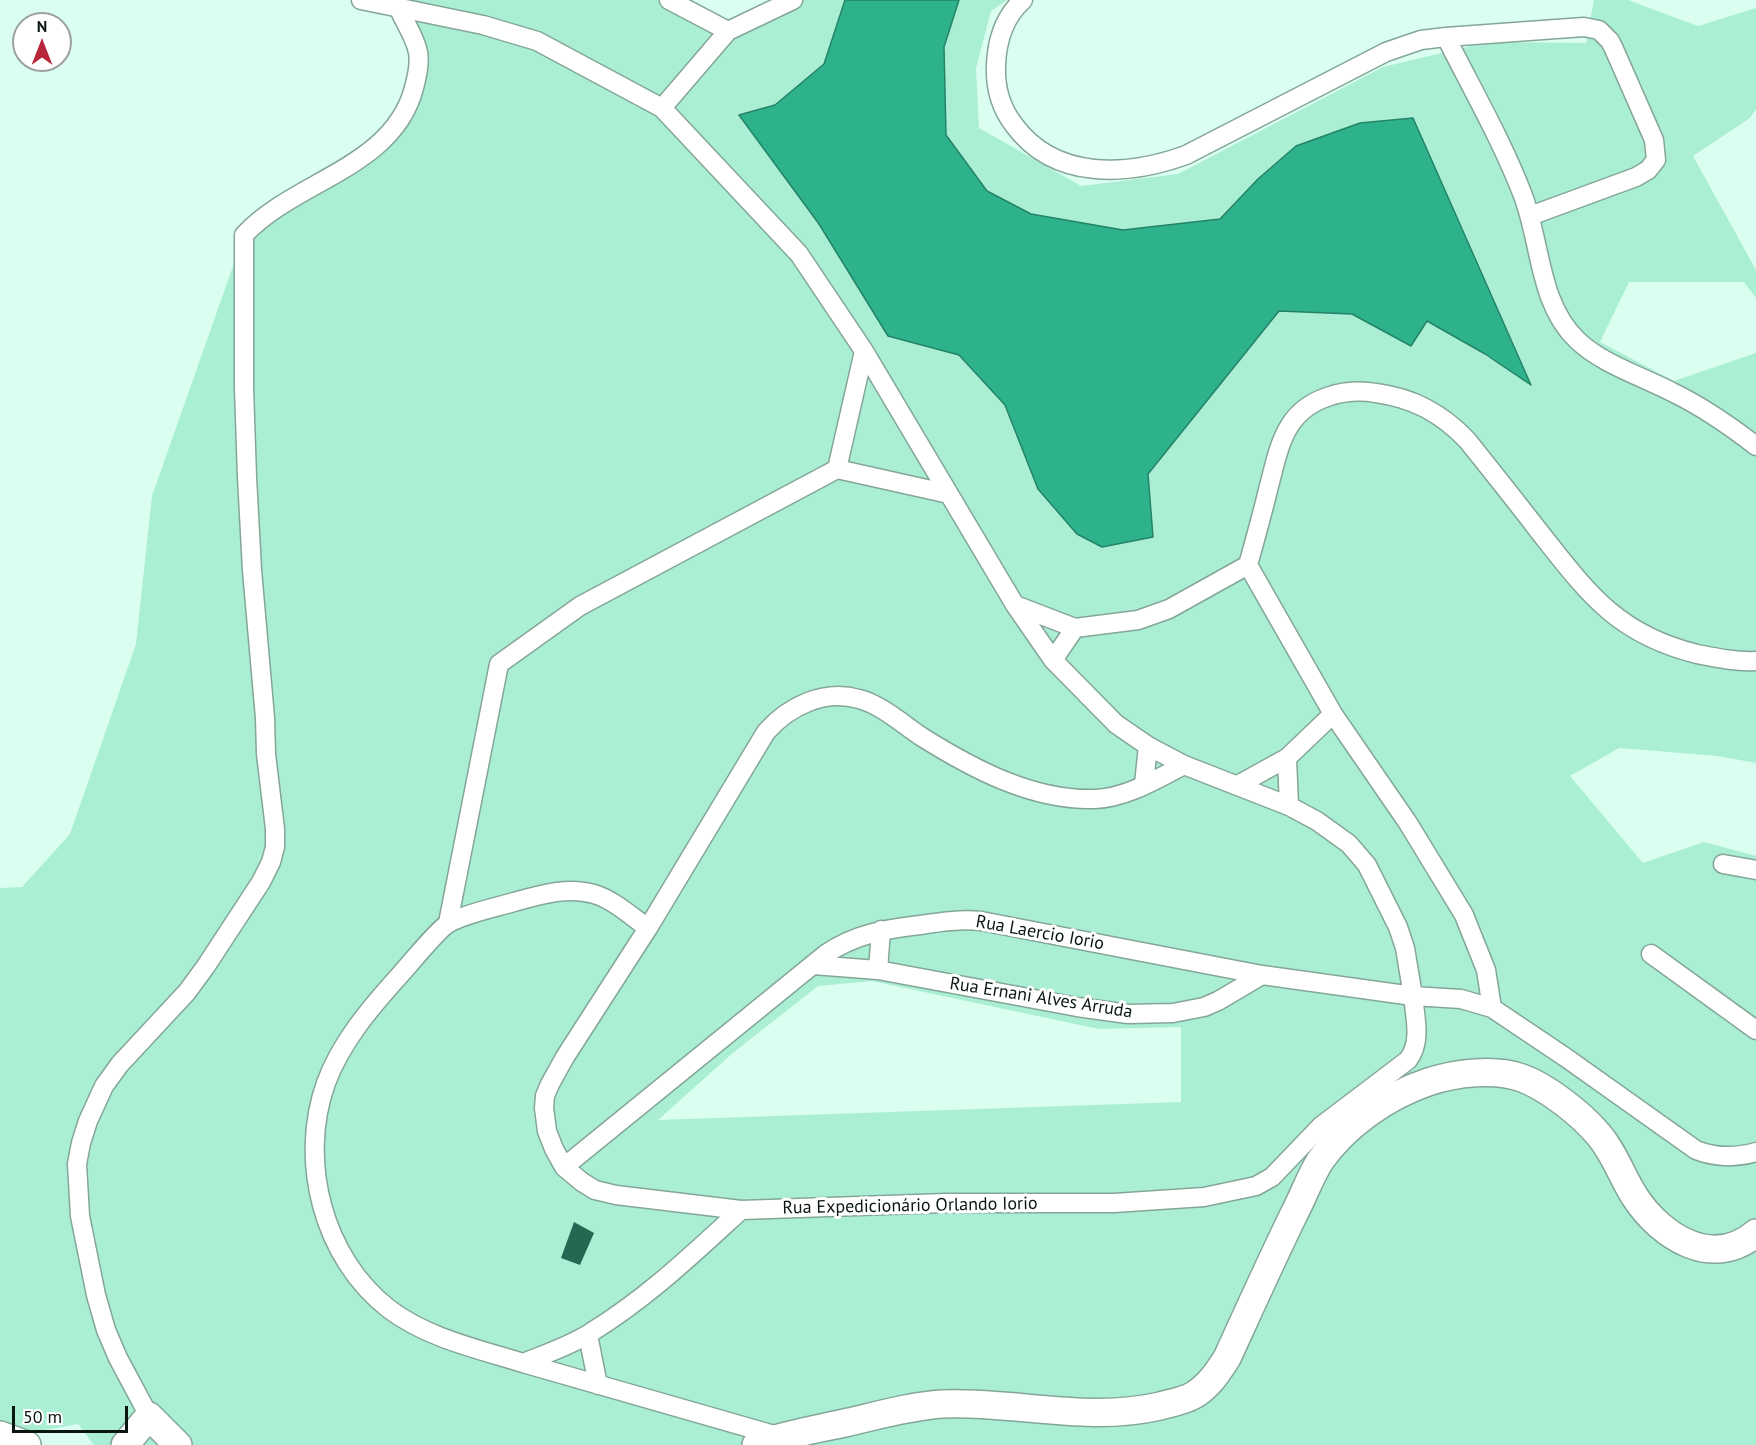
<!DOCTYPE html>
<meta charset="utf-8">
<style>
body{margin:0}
#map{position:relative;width:1756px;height:1445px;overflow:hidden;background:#dafef0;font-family:"PT Sans",sans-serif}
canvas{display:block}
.north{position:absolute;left:12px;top:12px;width:60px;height:60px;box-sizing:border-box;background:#fff;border:2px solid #9da2a0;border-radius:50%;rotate:0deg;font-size:16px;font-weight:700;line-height:24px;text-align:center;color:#091611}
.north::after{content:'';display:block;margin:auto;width:21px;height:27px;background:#b8263c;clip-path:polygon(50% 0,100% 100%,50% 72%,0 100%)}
.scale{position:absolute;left:12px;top:1406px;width:116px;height:27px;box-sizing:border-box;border:3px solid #091611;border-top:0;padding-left:8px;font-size:18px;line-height:21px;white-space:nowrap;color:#091611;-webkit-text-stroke:4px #fff;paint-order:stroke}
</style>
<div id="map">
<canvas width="1756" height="1445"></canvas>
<div class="north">N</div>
<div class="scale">50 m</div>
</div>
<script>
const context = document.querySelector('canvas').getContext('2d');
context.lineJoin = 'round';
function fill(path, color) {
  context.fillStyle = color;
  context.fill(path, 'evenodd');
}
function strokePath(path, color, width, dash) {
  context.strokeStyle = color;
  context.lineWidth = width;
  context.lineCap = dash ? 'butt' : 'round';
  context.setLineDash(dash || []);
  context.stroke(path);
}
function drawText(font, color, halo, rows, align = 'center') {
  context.font = font + ' "PT Sans",sans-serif';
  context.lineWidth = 6;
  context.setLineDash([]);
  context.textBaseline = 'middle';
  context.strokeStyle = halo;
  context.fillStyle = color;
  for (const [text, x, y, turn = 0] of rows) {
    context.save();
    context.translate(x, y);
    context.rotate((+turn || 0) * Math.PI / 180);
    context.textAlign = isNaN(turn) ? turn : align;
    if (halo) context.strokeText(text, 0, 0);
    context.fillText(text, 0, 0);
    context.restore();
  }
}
fill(new Path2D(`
 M 368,0 L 669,0 L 728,31 L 776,0 L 845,0 L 824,64 L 775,105 L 740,116 L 819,224 L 888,336 L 959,354 L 1005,405 L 1038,489 L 1153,537 L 1148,474 L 1279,311 L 1352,314 L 1411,346 L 1427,321 L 1531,383 L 1413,118 L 1296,146 L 1258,179 L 1220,219 L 1123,230 L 1031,214 L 987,191 L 946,136 L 944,47 L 959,0 L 1007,0 L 991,11 L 976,68 L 979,128 L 1081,186 L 1178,174 L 1383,67 L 1488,42 L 1586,43 L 1594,0 L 1628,0 L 1698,26 L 1756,8 L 1756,109 L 1750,118 L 1693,156 L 1756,270 L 1756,298 L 1744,282 L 1629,282 L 1600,342 L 1674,381 L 1756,353 L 1756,763 L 1718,756 L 1619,748 L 1570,776 L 1643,863 L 1704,842 L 1756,856 L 1756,1445 L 94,1445 L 78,1424 L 45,1430 L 0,1431 L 0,888 L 22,887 L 70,834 L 136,644 L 152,496 L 244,235 L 406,112 L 410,65 L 399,10 ZM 872,981 L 1099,1029 L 1181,1027 L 1181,1102 L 658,1120 L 734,1052 L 818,986 Z`), '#aaefd4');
const water = new Path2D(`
 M 845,0 L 959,0 L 944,47 L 946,135 L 987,191 L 1031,214 L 1123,230 L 1220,219 L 1258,179 L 1296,146 L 1360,123 L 1413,118 L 1531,385 L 1485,354 L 1427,321 L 1411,346 L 1352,314 L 1279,311 L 1148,474 L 1153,537 L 1102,547 L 1077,534 L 1038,489 L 1005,405 L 959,355 L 888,336 L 819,224 L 739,115 L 775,105 L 824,64 Z`);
fill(water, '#2eb28c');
strokePath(water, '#238367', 1.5);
fill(new Path2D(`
 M 574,1222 L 594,1233 L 580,1265 L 561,1258 Z`), '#256752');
const street = new Path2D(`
 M 361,0 L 483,25 L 537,41 L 662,108
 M 669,0 L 728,31
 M 793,0 L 728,31 L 662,108 L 799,254 L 864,351
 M 1023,0 C 1004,17 997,40 996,65 C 995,87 1001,108 1014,125 C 1055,181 1128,176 1186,155 L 1386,52 L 1421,40 L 1446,37
 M 1530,216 L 1636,177 L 1648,170 L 1656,160 L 1654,140 L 1614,49 L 1610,41 L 1599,30 L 1584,27 L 1446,37 C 1472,89 1501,139 1522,193 C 1541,240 1538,303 1577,340 C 1602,364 1641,376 1672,392 C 1703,407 1729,425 1756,446
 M 1015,605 L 1075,628 L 1138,620 L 1169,609 L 1248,565
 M 1053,660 L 1075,628
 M 1333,714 L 1248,565 C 1255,540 1262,515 1268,490 C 1274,468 1278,444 1290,425 C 1308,397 1345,388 1376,393 C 1413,398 1441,413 1467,440 C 1491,470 1515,500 1538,530 C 1587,592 1616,634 1697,654 C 1717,658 1736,662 1756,661
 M 1287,758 L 1333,714 L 1408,823 L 1464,915 L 1486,970 L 1492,1008
 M 1144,784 L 1148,746
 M 1238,785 L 1287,758 L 1289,806
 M 1723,864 L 1756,870
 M 448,923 L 499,664 L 580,606 L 837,469
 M 648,928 L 766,732 C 789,706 824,689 859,699 C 880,704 904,725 922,737 C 973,769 1033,801 1095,799 C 1126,798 1157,779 1184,765
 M 1651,954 L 1756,1030
 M 813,965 L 878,970 L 1077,1007 L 1128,1014 L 1173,1013 L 1204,1007 L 1218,1001 L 1262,975
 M 878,970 L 881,930
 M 564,1167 L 826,954 C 855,934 886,929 920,925 C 940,922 960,919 981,921 L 1262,975 L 1413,996 L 1405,948 L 1398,927 L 1367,865 L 1349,844 L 1317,821 L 1289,806 L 1184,765 L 1148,746 L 1116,724 L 1053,660 L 1015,605 L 864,351 L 837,469 L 949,494
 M 741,1210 C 693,1254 646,1299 590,1333 C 570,1346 545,1354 523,1363 L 781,1437
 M 588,1335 L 598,1385
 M 523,1363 C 478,1349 427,1338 389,1309 C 323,1258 298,1161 326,1083 C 341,1042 371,1007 400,975 C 410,964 439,928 449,923 C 464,914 497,907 514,902 C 539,895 568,886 594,894 C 614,900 632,917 648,928 L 565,1057 L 550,1084 L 545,1096 L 544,1108 L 547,1131 L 554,1149 L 564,1167 L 582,1182 L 595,1190 L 616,1195 L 741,1210 L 946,1203 L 1114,1203 L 1204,1197 L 1256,1186 L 1272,1177 L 1321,1126 L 1408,1060 C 1422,1042 1415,1017 1413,996 L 1461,999 L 1492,1008 L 1565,1057 L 1696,1150 C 1716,1158 1735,1158 1756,1152
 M 149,1416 L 118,1358 L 106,1330 L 96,1295 L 80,1216 L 77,1164 L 81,1143 L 88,1121 L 104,1086 L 120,1064 L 187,992 L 206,966 L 261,882 L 271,862 L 275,847 L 275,829 L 266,754 L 265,718 L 252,570 L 247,477 L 244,388 L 244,235 C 295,180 393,168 414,88 C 417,76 420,64 418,52 C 415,37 405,23 399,9`);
const secondary = new Path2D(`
 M 0,1435 L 27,1445
 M 125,1445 L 149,1416 L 178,1445
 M 756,1445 C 786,1434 818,1429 849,1422 C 879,1415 911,1406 942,1404 C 1015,1401 1088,1423 1160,1406 C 1171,1403 1184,1401 1194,1395 C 1209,1386 1218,1372 1227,1358 C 1249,1310 1271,1261 1294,1214 C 1303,1197 1310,1177 1320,1161 C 1345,1125 1387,1096 1428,1082 C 1455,1073 1495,1068 1522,1078 C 1547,1087 1581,1114 1598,1134 C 1614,1152 1622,1177 1635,1197 C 1661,1237 1713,1270 1756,1233`);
strokePath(street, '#84a698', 21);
strokePath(secondary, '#84a698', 30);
strokePath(street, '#fff', 18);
strokePath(secondary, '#fff', 27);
drawText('18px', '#091611', '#fff', [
 ["Rua Laercio Iorio",1040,933,10],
 ["Rua Ernani Alves Arruda",1041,998,9],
 ["Rua Expedicionário Orlando Iorio",910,1206,-1]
]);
</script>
